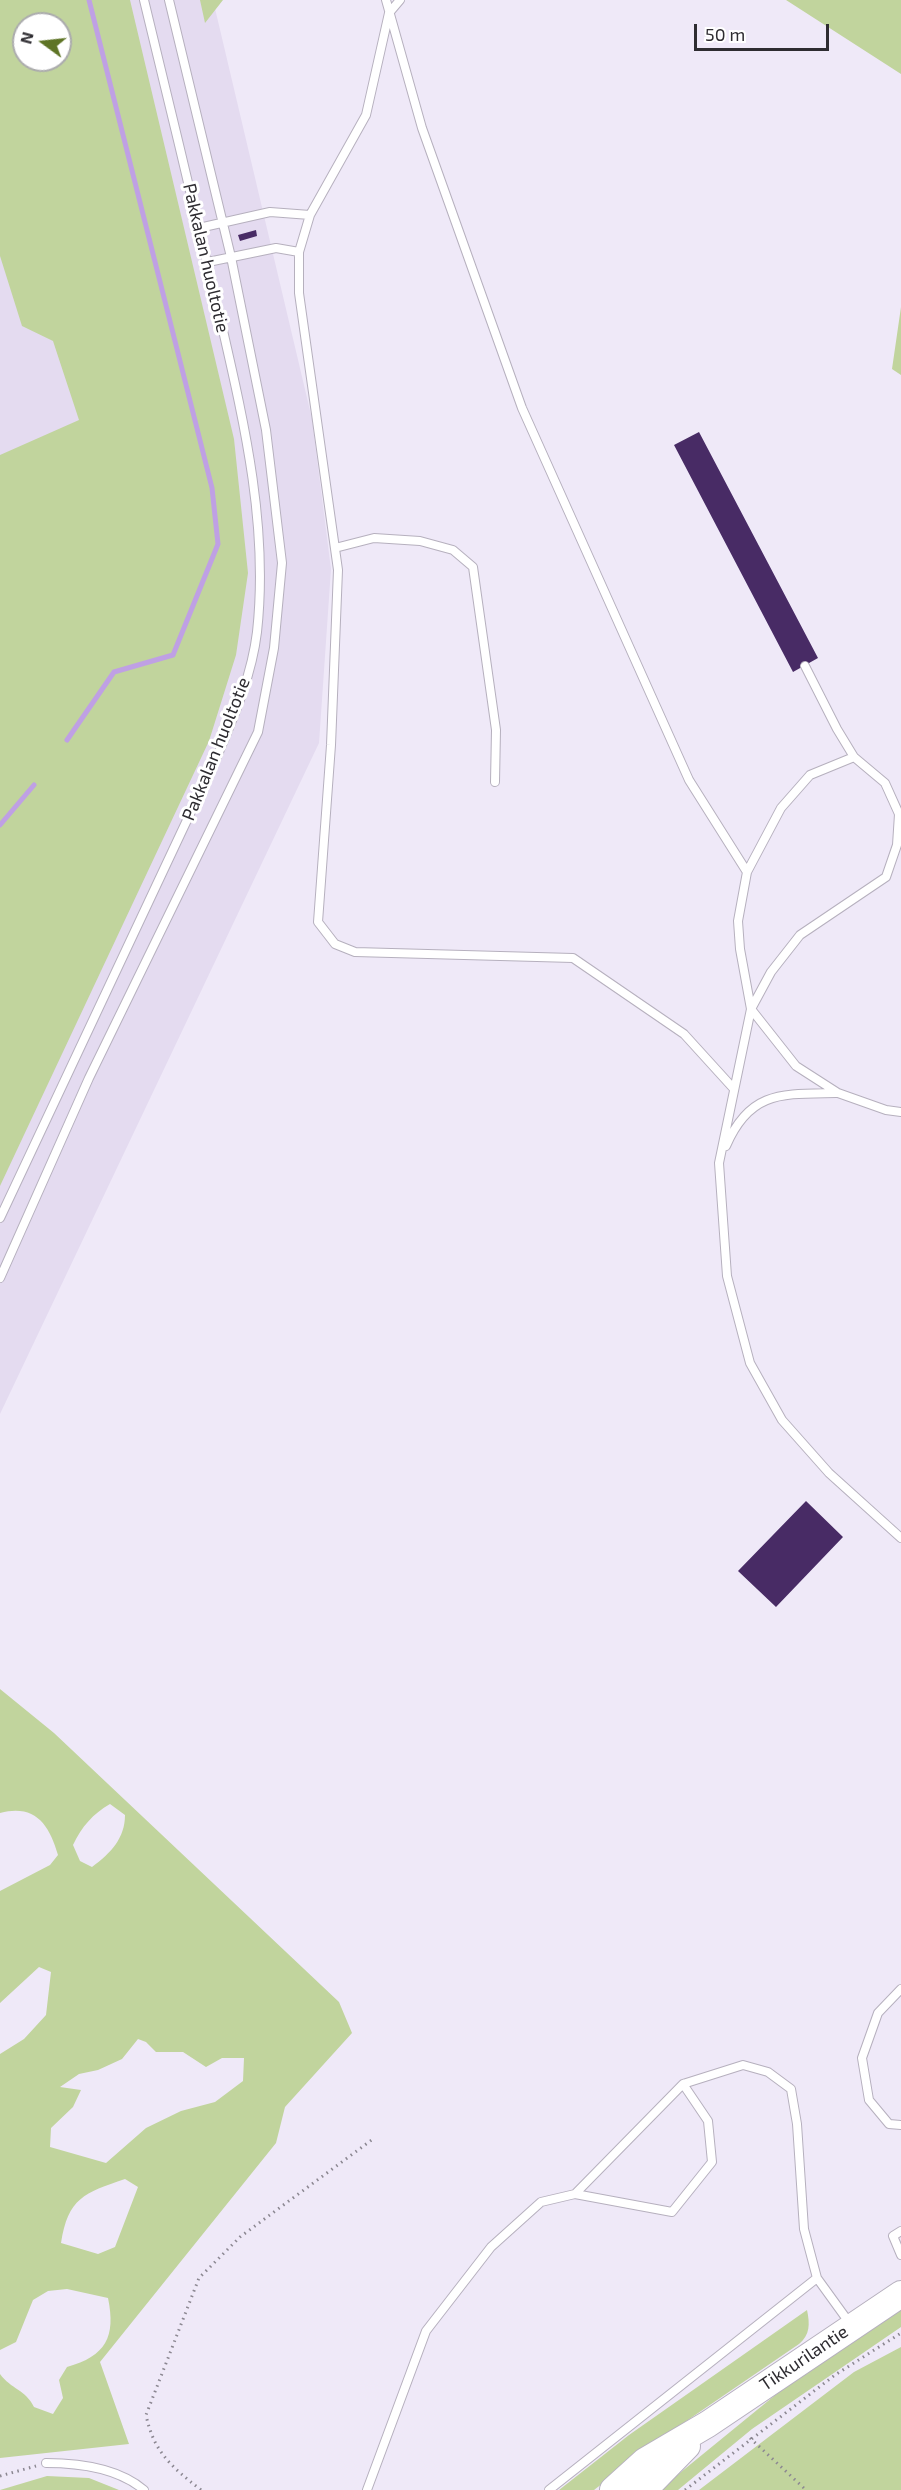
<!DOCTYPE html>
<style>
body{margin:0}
#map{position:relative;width:901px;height:2490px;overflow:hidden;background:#efe9f8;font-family:"Exo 2",sans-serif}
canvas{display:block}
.north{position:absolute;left:12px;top:12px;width:60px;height:60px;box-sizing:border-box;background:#fff;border:2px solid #ababad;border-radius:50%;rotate:285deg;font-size:16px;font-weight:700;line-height:24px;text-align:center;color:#2e2c31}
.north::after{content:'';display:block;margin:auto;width:21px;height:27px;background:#5e7425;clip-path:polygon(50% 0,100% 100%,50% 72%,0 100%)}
.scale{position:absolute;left:694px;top:24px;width:135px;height:27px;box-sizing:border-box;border:3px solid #2e2c31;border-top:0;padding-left:8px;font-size:18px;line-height:21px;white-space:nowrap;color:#2e2c31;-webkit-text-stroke:4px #fff;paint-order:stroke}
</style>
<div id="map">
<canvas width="901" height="2490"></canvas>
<div class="north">N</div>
<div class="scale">50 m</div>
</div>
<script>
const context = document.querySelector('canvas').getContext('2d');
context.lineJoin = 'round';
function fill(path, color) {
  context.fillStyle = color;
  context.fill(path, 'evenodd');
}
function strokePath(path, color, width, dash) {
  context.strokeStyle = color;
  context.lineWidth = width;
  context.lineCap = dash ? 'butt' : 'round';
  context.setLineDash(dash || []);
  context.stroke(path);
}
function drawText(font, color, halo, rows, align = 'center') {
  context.font = font + ' "Exo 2",sans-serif';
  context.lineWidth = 6;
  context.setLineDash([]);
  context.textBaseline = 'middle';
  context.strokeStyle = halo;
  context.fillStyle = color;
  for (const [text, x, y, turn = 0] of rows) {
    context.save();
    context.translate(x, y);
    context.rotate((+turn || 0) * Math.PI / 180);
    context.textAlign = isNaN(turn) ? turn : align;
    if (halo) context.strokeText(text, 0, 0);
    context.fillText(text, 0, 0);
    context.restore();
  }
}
fill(new Path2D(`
 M 0,0 L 213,0 L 312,419 L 331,569 L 319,743 L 0,1414 ZM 24,24 L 60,24 L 60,60 L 24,60 Z`), '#e4dbf0');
fill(new Path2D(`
 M 0,0 L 130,0 L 234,439 L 248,573 L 236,655 L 209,741 L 0,1186 L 0,455 L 79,420 L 53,341 L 22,326 L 0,256 ZM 24,24 L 60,24 L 60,60 L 24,60 Z
 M 200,0 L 223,0 L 205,23 Z
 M 786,0 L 901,0 L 901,74 Z
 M 901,307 L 901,375 L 892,369 Z
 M 0,1689 L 54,1733 L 339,2002 L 352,2033 L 285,2107 L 276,2143 L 100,2362 L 129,2444 L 0,2458 L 0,2374 C 11,2389 26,2390 34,2407 L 53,2414 L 63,2398 L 59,2380 L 67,2367 C 106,2356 116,2337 108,2298 L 67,2289 L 48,2291 L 33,2300 L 16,2342 L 0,2350 L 0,2054 L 24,2039 L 46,2015 L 51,1972 L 39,1967 L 0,2003 L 0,1891 L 50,1865 L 58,1855 C 49,1824 35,1804 0,1813 ZM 110,1804 L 125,1815 C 125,1838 111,1853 92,1867 L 80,1861 L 73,1845 C 82,1826 93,1814 110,1804 ZM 138,2039 L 146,2042 L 156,2052 L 183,2052 L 206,2067 L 222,2058 L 244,2058 L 243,2081 L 215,2102 L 181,2111 L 146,2128 L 106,2163 L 50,2147 L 51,2128 L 73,2107 L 81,2090 L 60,2087 L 79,2074 L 98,2070 L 122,2059 ZM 125,2179 L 138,2187 L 115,2247 L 98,2254 L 61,2243 C 68,2198 84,2193 125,2179 Z
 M 901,2309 L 901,2327 L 752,2429 L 678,2490 L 659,2490 L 779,2392 Z
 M 807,2310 C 810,2324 810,2335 799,2344 L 663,2437 L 594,2490 L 559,2490 L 629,2435 Z
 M 901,2347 L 901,2490 L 699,2490 L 854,2372 Z
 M 47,2476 L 89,2478 L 119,2490 L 0,2490 Z`), '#c1d49d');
strokePath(new Path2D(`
 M 67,740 L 114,672 L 173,655 L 218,544 L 212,488 L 89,0
 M 0,825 L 34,785`), '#bfa0e4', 5);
fill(new Path2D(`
 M 256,230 L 257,236 L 240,241 L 238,235 Z
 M 699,432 L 818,658 L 793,672 L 674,445 Z
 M 806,1501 L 843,1537 L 776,1607 L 738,1571 Z`), '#482b65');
const service = new Path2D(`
 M 386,0 L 422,128 L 522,408 L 689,780 L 747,872
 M 400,0 L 389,13 L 366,115 L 310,215 L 299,252 L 299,293 L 338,570 L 331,745 L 318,922 L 335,944 L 355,952 L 573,958 L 684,1034 L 734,1089
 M 199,228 L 270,212 L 310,215
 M 208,262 L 276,248 L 299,252
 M 335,548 L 374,538 L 420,541 L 453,550 L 473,567 L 496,730 L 495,782
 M 805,666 L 837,729 L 854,757
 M 901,1112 L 886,1110 L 838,1093 L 796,1066 L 751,1009 L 740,949 L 738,921 L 747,872 L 781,808 L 810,775 L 854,757 L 885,783 L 899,814 L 897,845 L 886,877 L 800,935 L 771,972 L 751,1009 L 719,1163 L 727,1276 L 750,1363 L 782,1420 L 829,1473 L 901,1538
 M 726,1146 C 750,1090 783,1094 836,1093
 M 0,1218 L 219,752 C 235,714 252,674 257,632 C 269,524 243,418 219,313 C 195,209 169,104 144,0
 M 0,1278 L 89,1078 L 258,732 L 274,648 L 282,563 L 266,430 L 231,257 L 169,0
 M 901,1989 L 878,2013 L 862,2058 L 869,2100 L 889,2124 L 901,2125
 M 575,2194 L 683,2084 L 743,2065 L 768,2072 L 791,2089 L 797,2124 L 804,2229 L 817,2278 L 851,2325
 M 901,2231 L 893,2236 L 901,2255
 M 46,2463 C 80,2463 118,2468 144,2490
 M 367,2490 L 426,2331 L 491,2247 L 541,2202 L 575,2194 L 672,2212 L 712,2162 L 708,2121 L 683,2084
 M 549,2490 L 817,2278`);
const primary = new Path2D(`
 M 613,2490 L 645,2461 L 708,2424 L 901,2294
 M 644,2490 L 687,2446`);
strokePath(service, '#b6b0be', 10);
strokePath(primary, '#b6b0be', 28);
strokePath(new Path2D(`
 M 750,2438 L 806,2490
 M 0,2476 L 36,2466
 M 201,2490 C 172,2467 154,2453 146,2415 L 199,2278 L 240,2237 L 373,2139
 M 685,2490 L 835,2375 L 901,2333`), '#8b8791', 3, [1.5, 4.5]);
strokePath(service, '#fff', 8);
strokePath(primary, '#fff', 26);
drawText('18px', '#2e2c31', '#fff', [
 ["Pakkalan huoltotie",206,258,77],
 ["Pakkalan huoltotie",216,749,-68],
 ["Tikkurilantie",804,2358,-34]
]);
</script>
